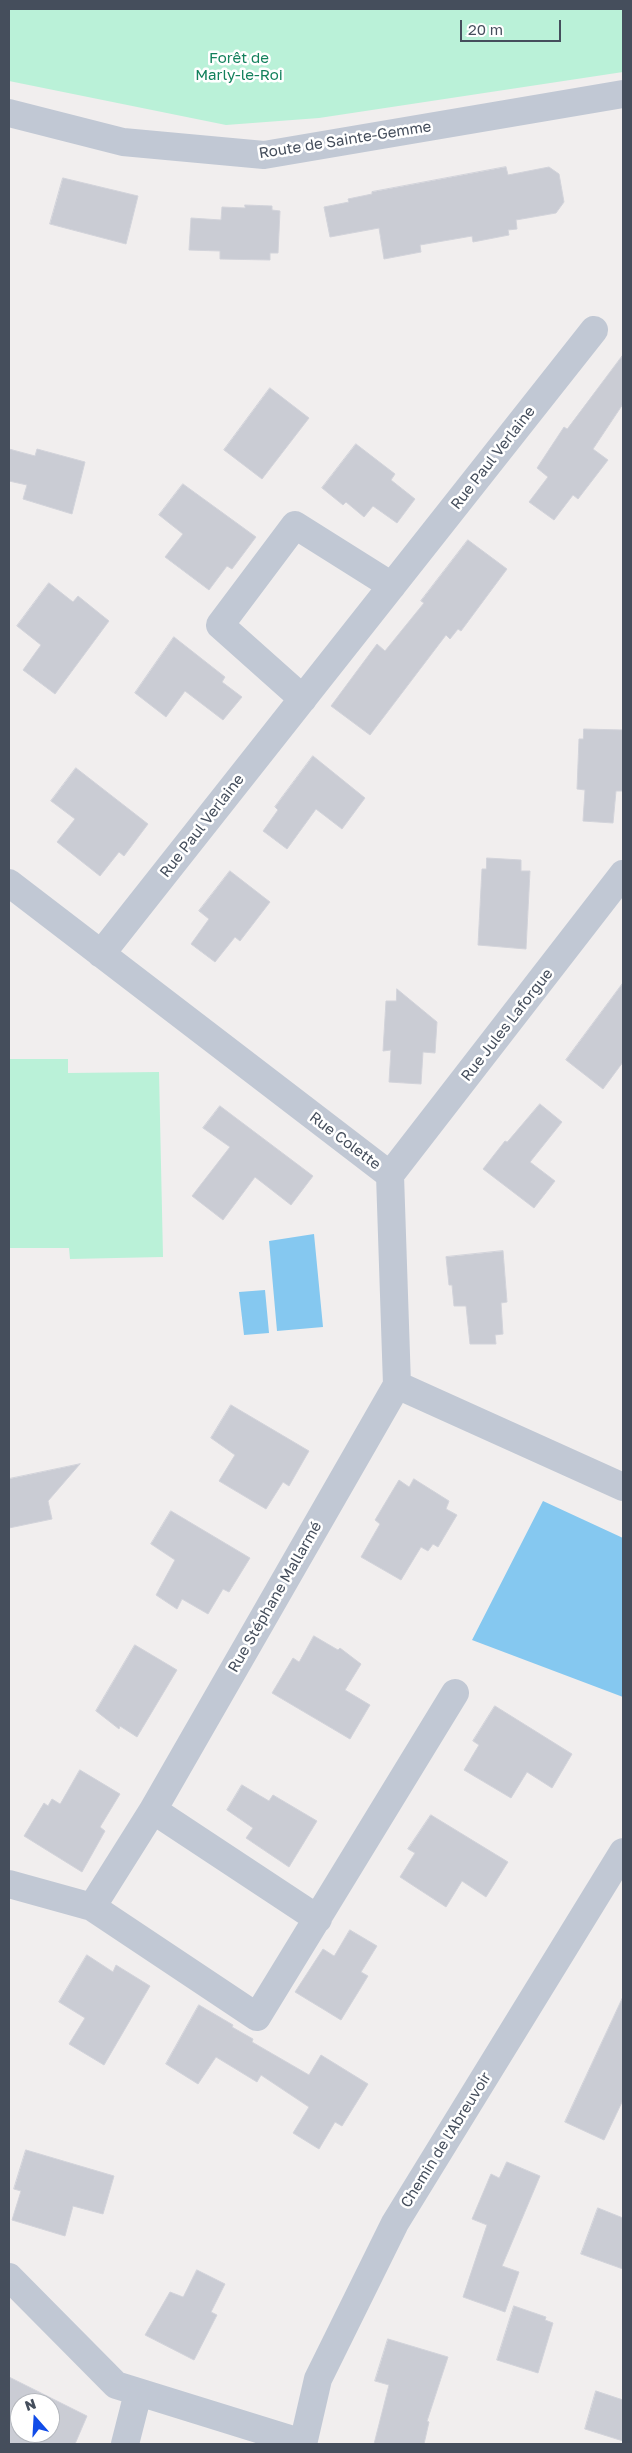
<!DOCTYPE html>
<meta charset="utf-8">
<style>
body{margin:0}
#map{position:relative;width:632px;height:2453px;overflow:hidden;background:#f1eeee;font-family:"Golos Text",sans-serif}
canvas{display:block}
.frame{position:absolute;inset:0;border:10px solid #454e5c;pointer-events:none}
.north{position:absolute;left:10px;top:2393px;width:50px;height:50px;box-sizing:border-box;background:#fff;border:1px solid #b5b8be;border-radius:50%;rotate:341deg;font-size:14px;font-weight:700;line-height:20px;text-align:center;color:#454e5c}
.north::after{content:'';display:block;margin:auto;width:18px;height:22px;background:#114ce8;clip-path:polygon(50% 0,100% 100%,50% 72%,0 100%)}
.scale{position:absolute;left:460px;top:20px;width:101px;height:22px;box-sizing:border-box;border:2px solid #454e5c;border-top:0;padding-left:6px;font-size:15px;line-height:18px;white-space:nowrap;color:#454e5c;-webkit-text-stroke:4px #fff;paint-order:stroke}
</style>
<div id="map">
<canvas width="632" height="2453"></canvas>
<div class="frame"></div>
<div class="north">N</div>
<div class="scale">20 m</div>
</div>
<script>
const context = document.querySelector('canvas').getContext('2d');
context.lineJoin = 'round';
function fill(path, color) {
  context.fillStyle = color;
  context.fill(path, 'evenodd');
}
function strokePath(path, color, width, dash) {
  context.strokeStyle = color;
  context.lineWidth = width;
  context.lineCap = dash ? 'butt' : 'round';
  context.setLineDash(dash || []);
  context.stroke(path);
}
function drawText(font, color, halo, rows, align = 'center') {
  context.font = font + ' "Golos Text",sans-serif';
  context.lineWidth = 5;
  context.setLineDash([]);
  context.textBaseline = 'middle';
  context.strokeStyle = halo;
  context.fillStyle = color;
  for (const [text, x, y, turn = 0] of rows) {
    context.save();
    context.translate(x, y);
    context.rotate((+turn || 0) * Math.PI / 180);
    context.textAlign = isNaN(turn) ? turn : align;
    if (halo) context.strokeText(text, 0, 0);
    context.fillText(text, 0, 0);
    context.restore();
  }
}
fill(new Path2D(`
 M 9,9 L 623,9 L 623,72 L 319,118 L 226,125 L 9,81 Z
 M 9,1059 L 68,1059 L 68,1073 L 159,1072 L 163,1257 L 70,1259 L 69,1248 L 9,1248 Z`), '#baf1d8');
fill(new Path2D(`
 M 314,1234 L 323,1327 L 277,1331 L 269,1241 Z
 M 265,1290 L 269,1333 L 244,1335 L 239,1292 Z
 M 543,1501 L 623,1538 L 623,1697 L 472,1640 Z`), '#85c8f0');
const building = new Path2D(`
 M 506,167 L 508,175 L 549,167 L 559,174 L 564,202 L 556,213 L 516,220 L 517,229 L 508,230 L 509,235 L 473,242 L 472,236 L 420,245 L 421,252 L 384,259 L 379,228 L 330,237 L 324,207 L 349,202 L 348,199 L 372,194 L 372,192 Z
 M 63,178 L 138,196 L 126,244 L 50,224 Z
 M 245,205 L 272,206 L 272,210 L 280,211 L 278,253 L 270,253 L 270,260 L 220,259 L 220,251 L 189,250 L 191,218 L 221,220 L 222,207 L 245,208 Z
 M 623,355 L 623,404 L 593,449 L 608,460 L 578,499 L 573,495 L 554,520 L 529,502 L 548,477 L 537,468 L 564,427 L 567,429 Z
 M 270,388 L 309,418 L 262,479 L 224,450 Z
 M 356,444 L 395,474 L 391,480 L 415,499 L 397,523 L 373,506 L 364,517 L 346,502 L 343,505 L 322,488 Z
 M 9,449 L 35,456 L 37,449 L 85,462 L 72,514 L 23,499 L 27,485 L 9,481 Z
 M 183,484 L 256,537 L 232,569 L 227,566 L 209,590 L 165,557 L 183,534 L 159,515 Z
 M 468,540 L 507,569 L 461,631 L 458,629 L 450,639 L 446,635 L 370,735 L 331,706 L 377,644 L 385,651 L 424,603 L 421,601 Z
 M 49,583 L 73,602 L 78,596 L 109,621 L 55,694 L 23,670 L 41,645 L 17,626 Z
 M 174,637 L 225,677 L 222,682 L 242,697 L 223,720 L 185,691 L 166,717 L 135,693 Z
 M 584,729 L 623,730 L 623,791 L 616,791 L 613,823 L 583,821 L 585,790 L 577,789 L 579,739 L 583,739 Z
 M 313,756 L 365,798 L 342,829 L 316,809 L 287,849 L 263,831 L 278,810 L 275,807 Z
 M 76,768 L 148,824 L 124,856 L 119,852 L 100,876 L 57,842 L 75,819 L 51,801 Z
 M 487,858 L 521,860 L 521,871 L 530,871 L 526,949 L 478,945 L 482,869 L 486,869 Z
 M 230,871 L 270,902 L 240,941 L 235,937 L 215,962 L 191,944 L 209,919 L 199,911 Z
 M 623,983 L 623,1062 L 603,1089 L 566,1060 Z
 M 397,989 L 437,1022 L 435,1053 L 423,1052 L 421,1084 L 389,1082 L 391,1050 L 383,1051 L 386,1001 L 396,1001 Z
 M 540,1104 L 562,1122 L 530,1162 L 555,1181 L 534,1208 L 483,1169 L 505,1141 L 507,1142 Z
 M 220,1106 L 313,1176 L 291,1205 L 255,1177 L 223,1220 L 192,1196 L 230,1147 L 203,1128 Z
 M 503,1251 L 507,1302 L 501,1303 L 503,1334 L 495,1335 L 496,1344 L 470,1344 L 466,1306 L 454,1306 L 452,1285 L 449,1285 L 446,1257 Z
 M 231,1405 L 309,1451 L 289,1486 L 283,1482 L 266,1509 L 219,1481 L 235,1455 L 211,1438 Z
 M 80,1464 L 48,1501 L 52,1519 L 9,1528 L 9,1479 Z
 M 414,1479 L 449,1501 L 446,1509 L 457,1515 L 438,1547 L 433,1544 L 428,1551 L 421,1547 L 401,1580 L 361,1557 L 380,1524 L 375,1520 L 399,1480 L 409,1487 Z
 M 171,1511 L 250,1558 L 229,1592 L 223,1589 L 208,1614 L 182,1599 L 177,1609 L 156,1595 L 175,1560 L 151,1544 Z
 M 314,1636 L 338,1650 L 340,1648 L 361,1664 L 345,1690 L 370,1705 L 350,1739 L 272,1693 L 293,1658 L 299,1662 Z
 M 135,1645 L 177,1670 L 137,1737 L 120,1726 L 119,1729 L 96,1711 Z
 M 495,1706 L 572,1754 L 552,1788 L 527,1772 L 511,1798 L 464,1770 L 479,1745 L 473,1741 Z
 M 80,1770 L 120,1794 L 100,1827 L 105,1831 L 82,1872 L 24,1836 L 44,1803 L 48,1806 L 52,1799 L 60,1804 Z
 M 242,1785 L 269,1801 L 273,1795 L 317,1821 L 289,1867 L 246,1838 L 253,1828 L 227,1810 Z
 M 431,1815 L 508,1862 L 486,1897 L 462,1881 L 446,1907 L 400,1877 L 415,1853 L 408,1849 Z
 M 350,1930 L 377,1946 L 361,1972 L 368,1976 L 341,2020 L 295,1992 L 323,1949 L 334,1956 Z
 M 87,1955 L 113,1972 L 116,1965 L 150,1986 L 104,2065 L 69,2044 L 85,2018 L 59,2002 Z
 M 623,1997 L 623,2100 L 604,2140 L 565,2122 Z
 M 199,2005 L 233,2025 L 232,2027 L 253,2039 L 252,2042 L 309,2075 L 321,2055 L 368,2084 L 342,2126 L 335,2122 L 319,2149 L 293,2133 L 309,2107 L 261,2075 L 257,2082 L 216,2057 L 198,2084 L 166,2064 Z
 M 26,2150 L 114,2176 L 103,2214 L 73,2206 L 65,2236 L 12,2220 L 21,2191 L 14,2189 Z
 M 507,2162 L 540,2176 L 502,2266 L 519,2272 L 505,2312 L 463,2297 L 487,2225 L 472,2219 L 491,2174 L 499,2178 Z
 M 598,2208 L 623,2218 L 623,2269 L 581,2254 Z
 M 197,2270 L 225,2284 L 211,2312 L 217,2315 L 194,2360 L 145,2335 L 170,2292 L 183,2297 Z
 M 514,2306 L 546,2317 L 545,2320 L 553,2323 L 538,2373 L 497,2360 Z
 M 388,2339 L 448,2357 L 427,2421 L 429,2422 L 424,2444 L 374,2444 L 389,2385 L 375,2381 Z
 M 9,2377 L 87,2416 L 75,2444 L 9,2444 ZM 20,2403 L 50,2403 L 50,2433 L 20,2433 Z
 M 596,2391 L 623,2400 L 623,2441 L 585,2429 Z`);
fill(building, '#caccd4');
strokePath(building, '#d2d3da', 1);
strokePath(new Path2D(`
 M 9,113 L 123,142 L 264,155 L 623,94
 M 303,699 L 220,625 L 295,525 L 392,586
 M 9,883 L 390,1175 L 397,1385 L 623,1487
 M 101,954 L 594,330
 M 390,1175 L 623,874
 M 153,1810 L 318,1919
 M 9,1884 L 92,1907 L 153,1810 L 397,1385
 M 92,1907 L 257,2017 L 455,1693
 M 9,2277 L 116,2385 L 303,2443
 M 125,2444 L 138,2393
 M 303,2444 L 318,2379 L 395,2223 L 623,1852`), '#c1c8d4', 28);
drawText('15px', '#13815c', '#fff', [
 ["Forêt de",239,58],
 ["Marly-le-Roi",239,75]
]);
drawText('15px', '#454e5c', '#fff', [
 ["Route de Sainte-Gemme",345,140,-9],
 ["Rue Paul Verlaine",493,458,-52],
 ["Rue Paul Verlaine",202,826,-52],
 ["Rue Jules Laforgue",507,1025,-52],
 ["Rue Colette",345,1141,37],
 ["Rue Stéphane Mallarmé",275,1597,-60],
 ["Chemin de l'Abreuvoir",446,2140,-58]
]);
</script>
